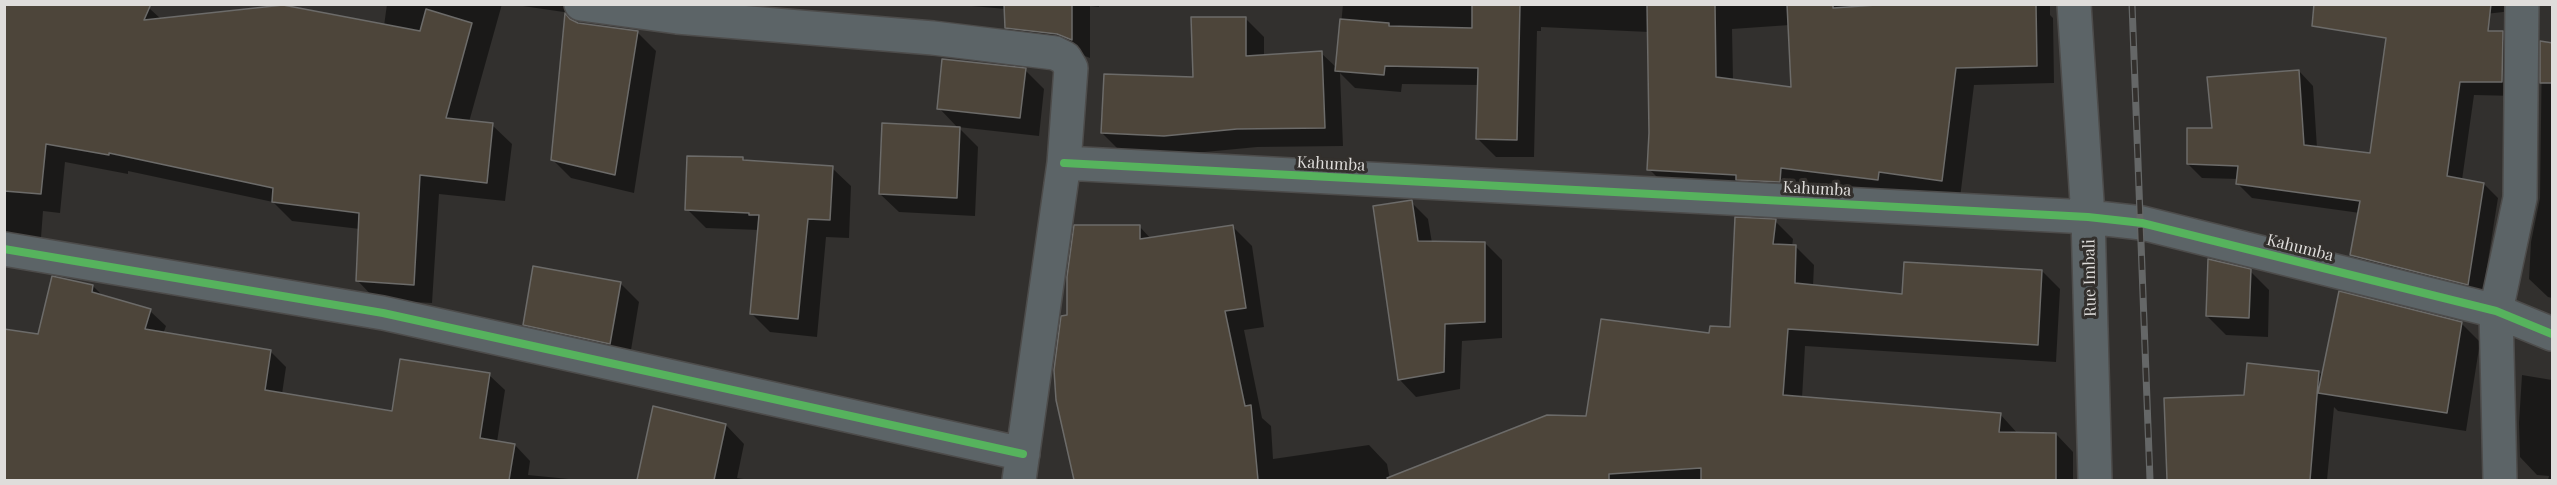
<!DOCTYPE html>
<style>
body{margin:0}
#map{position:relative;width:2557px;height:485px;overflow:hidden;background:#32302e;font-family:"Playfair Display",serif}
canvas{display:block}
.frame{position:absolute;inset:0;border:6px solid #dfdddb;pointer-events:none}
</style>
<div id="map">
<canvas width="2557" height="485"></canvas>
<div class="frame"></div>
</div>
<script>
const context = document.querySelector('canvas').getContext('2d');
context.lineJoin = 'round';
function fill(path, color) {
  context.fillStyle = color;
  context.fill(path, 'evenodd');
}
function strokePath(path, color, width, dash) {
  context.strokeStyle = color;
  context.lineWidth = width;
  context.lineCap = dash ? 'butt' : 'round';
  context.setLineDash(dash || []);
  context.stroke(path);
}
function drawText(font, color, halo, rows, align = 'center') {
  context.font = font + ' "Playfair Display",serif';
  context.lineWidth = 6;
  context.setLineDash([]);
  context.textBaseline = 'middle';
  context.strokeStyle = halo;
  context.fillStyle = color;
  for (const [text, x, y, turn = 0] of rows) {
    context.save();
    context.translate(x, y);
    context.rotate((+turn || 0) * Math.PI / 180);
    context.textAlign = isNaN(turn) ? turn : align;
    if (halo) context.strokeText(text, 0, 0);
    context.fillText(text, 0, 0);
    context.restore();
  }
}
fill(new Path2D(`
 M 387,4 L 502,4 L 469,122 L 492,125 L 512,144 L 505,201 L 439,194 L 432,303 L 376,300 L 357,280 L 360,229 L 292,221 L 273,202 L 128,171 L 128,174 L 65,162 L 60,213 L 43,211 L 40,251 L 4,248 L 4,19 L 149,8 L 161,19 L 384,26 Z
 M 509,4 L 600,4 L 584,15 Z
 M 949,4 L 1099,4 L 1099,7 L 1090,6 L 1090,58 L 1077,53 L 1025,46 L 1006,27 L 1006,9 Z
 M 1343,4 L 2050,4 L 2050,15 L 2053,18 L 2054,83 L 1974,85 L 1960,198 L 1897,190 L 1896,197 L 1799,185 L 1797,199 L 1667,187 L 1649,169 L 1649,32 L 1541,27 L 1541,31 L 1537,31 L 1534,157 L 1496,157 L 1478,139 L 1479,85 L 1402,84 L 1401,92 L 1355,88 L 1340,73 L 1343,146 L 1257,147 L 1184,154 L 1121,152 L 1102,133 L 1195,79 L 1245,18 L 1264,37 L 1264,56 L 1321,53 L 1337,68 ZM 1790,25 L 1793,88 L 1733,80 L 1732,29 Z
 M 2436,4 L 2526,4 L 2521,10 L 2450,18 Z
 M 571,21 L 637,32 L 656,51 L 634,193 L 571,178 L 552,159 Z
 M 2502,39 L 2517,53 L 2516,96 L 2474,95 L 2462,180 L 2484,184 L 2498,198 L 2482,298 L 2366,269 L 2351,255 L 2360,213 L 2252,198 L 2238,184 L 2238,179 L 2202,178 L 2188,164 L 2213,130 L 2299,71 L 2313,86 L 2317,148 L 2371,155 Z
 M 2542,43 L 2552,44 L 2552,298 L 2548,297 L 2529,279 L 2531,242 L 2540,198 Z
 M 1025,70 L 1044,89 L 1039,136 L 958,127 L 978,147 L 975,216 L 899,212 L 880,194 L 958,128 L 939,108 Z
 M 742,159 L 745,162 L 832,168 L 851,186 L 849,238 L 826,237 L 817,337 L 770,332 L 751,313 L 759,230 L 706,228 L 687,209 Z
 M 1411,202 L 1428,219 L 1432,243 L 1485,243 L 1502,260 L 1502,338 L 1462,341 L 1460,389 L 1416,397 L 1400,380 L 1375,207 Z
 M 1775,221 L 1793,239 L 1792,247 L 1796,247 L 1814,265 L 1813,286 L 1904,296 L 2042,271 L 2060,289 L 2056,362 L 1805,346 L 1802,398 L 2000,414 L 2018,434 L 2056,434 L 2073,452 L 2073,480 L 1440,480 L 1433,462 L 1588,417 L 1711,335 L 1732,329 Z
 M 1140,227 L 1151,239 L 1233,227 L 1252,246 L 1264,327 L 1244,330 L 1262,418 L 1271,426 L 1273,459 L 1369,445 L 1387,464 L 1390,480 L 1076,480 L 1058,400 L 1068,316 Z
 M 2250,271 L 2269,290 L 2268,337 L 2226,335 L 2207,316 Z
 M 620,283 L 639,302 L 629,362 L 544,343 L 525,324 Z
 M 93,286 L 104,297 L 150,311 L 166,326 L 163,334 L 270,351 L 286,367 L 282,394 L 393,413 L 489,375 L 505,390 L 497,442 L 515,445 L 530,461 L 528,475 L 579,480 L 4,480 L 4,331 L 39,336 Z
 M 2461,323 L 2480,342 L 2466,431 L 2338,411 L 2334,407 L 2327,480 L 2168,480 L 2165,400 L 2245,396 L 2319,372 L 2323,376 Z
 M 2522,375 L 2552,380 L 2552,480 L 2548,480 L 2549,476 L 2537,475 L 2520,457 L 2519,423 Z
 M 726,425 L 744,444 L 737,478 L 750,480 L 645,480 L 640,476 Z`), '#0007');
const building = new Path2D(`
 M 4,4 L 151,4 L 144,20 L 283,5 L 420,31 L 426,9 L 472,23 L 446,118 L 493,123 L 487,183 L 420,175 L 414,285 L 356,281 L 359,213 L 272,202 L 273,188 L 109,153 L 109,155 L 46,144 L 41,194 L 4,191 Z
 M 1004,4 L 1072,4 L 1072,40 L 1057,34 L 1005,28 Z
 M 1472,4 L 1520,4 L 1517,140 L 1476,139 L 1478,68 L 1385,66 L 1384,75 L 1335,71 L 1340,19 L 1389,23 L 1389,26 L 1472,28 Z
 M 1647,4 L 1715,4 L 1716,77 L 1791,87 L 1787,4 L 1833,4 L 1833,8 L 1891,4 L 2036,4 L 2037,66 L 1956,68 L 1942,181 L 1879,172 L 1878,180 L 1781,168 L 1780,182 L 1736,180 L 1736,175 L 1647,170 L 1649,133 Z
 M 2314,4 L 2491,4 L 2488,31 L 2503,31 L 2502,82 L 2460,82 L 2447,176 L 2484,183 L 2468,285 L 2350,255 L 2360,201 L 2236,184 L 2238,166 L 2187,164 L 2187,128 L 2212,128 L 2207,77 L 2299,70 L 2304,145 L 2370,153 L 2386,38 L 2312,26 Z
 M 565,13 L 570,19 L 578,23 L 638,31 L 615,175 L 551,160 Z
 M 1191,17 L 1246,17 L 1246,56 L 1322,51 L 1325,128 L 1237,129 L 1164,136 L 1101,133 L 1104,74 L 1193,77 Z
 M 2540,41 L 2553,43 L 2553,83 L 2540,83 Z
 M 942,59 L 1026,68 L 1020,118 L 937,109 Z
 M 882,123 L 960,127 L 957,198 L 879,194 Z
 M 687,156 L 743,157 L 743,160 L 833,166 L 830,220 L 808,219 L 798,319 L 750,314 L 759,215 L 749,215 L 749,213 L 685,210 Z
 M 1412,200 L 1418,241 L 1485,242 L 1485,322 L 1445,324 L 1444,372 L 1398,380 L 1373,206 Z
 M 1735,217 L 1776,219 L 1773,244 L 1796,245 L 1795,283 L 1902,294 L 1904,262 L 2042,270 L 2038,345 L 1788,329 L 1783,395 L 2001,413 L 1999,432 L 2056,433 L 2056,480 L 1701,480 L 1701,468 L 1609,474 L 1609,480 L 1388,480 L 1387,478 L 1547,415 L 1586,416 L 1601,319 L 1709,333 L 1710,326 L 1730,327 Z
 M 1074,225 L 1140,225 L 1140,239 L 1233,225 L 1246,308 L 1225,311 L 1245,406 L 1251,405 L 1258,480 L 1074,480 L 1056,400 L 1054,370 L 1061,316 L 1067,315 L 1067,277 Z
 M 2208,259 L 2251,269 L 2249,318 L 2206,316 Z
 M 533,266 L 621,282 L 610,344 L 523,325 Z
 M 52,276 L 93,285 L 92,292 L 151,309 L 145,329 L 271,350 L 265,390 L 392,411 L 400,359 L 490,373 L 480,438 L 515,444 L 509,480 L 4,480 L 4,329 L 38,334 Z
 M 2339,291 L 2462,322 L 2447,413 L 2318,393 Z
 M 2247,363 L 2319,371 L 2310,480 L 2167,480 L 2164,398 L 2244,395 Z
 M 653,406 L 726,424 L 714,480 L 637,480 Z`);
fill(building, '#4d453a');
strokePath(building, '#6c6b69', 1.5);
const minor = new Path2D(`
 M 581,4 L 677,17 L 933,38 L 1055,53 L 1065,58 L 1071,68 L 1064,163 L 1019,480
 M 2074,4 L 2088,217 L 2095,480
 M 1064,163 L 2088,217 L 2142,223 L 2496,311 L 2552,334
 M 4,249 L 383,313 L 1023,454
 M 2500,480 L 2496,311 L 2520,198 L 2522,4`);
strokePath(minor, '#4d4c4b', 36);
strokePath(minor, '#5c6467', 33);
const rail = new Path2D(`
 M 2132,4 L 2150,480`);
strokePath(rail, '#656767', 7);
strokePath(rail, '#33302d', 4.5, [14]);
strokePath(new Path2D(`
 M 1064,163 L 2088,217 L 2142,223 L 2496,311 L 2552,334
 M 4,249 L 383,313 L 1023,454`), '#56b35d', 8);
drawText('16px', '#dfdddb', '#33302d', [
 ["Kahumba",1331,164,3],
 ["Kahumba",1817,189,3],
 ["Kahumba",2300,248,14],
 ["Rue Imbali",2090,278,-91]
]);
</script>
